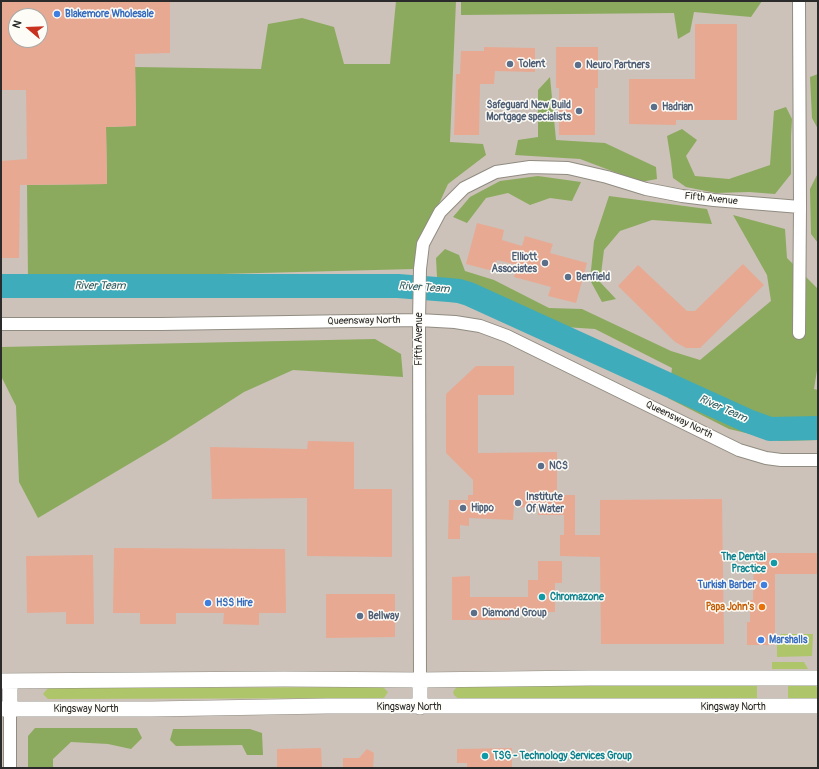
<!DOCTYPE html>
<style>
body{margin:0}
#map{position:relative;width:819px;height:769px;overflow:hidden;background:#f6ecd8;font-family:Pangolin,sans-serif}
canvas{display:block}
.frame{position:absolute;inset:0;border:2px solid #2b2b2b;pointer-events:none}
.north{position:absolute;left:8px;top:8px;width:40px;height:40px;box-sizing:border-box;background:#fdfcf7;border:1px solid #a9a8a5;border-radius:50%;rotate:289deg;font-size:11px;font-weight:700;line-height:16px;text-align:center;color:#2b2b2b}
.north::after{content:'';display:block;margin:auto;width:14px;height:18px;background:#c8321e;clip-path:polygon(50% 0,100% 100%,50% 72%,0 100%)}
</style>
<div id="map">
<canvas width="819" height="769"></canvas>
<div class="frame"></div>
<div class="north">N</div>
</div>
<script>
const context = document.querySelector('canvas').getContext('2d');
context.lineJoin = 'round';
function fill(path, color) {
  context.fillStyle = color;
  context.fill(path, 'evenodd');
}
function strokePath(path, color, width, dash) {
  context.strokeStyle = color;
  context.lineWidth = width;
  context.lineCap = dash ? 'butt' : 'round';
  context.setLineDash(dash || []);
  context.stroke(path);
}
function drawText(font, color, halo, rows, align = 'center') {
  context.font = font + ' Pangolin,sans-serif';
  context.lineWidth = 3;
  context.setLineDash([]);
  context.textBaseline = 'middle';
  context.strokeStyle = halo;
  context.fillStyle = color;
  for (const [text, x, y, turn = 0] of rows) {
    context.save();
    context.translate(x, y);
    context.rotate((+turn || 0) * Math.PI / 180);
    context.textAlign = isNaN(turn) ? turn : align;
    if (halo) context.strokeText(text, 0, 0);
    context.fillText(text, 0, 0);
    context.restore();
  }
}
fill(new Path2D(`
 M 1,1 L 818,1 L 818,768 L 1,768 ZM 16,16 L 40,16 L 40,40 L 16,40 Z`), '#ccc2b9');
fill(new Path2D(`
 M 781,634 L 813,634 L 812,656 L 777,657 L 777,641 Z
 M 772,662 L 804,662 L 808,669 L 772,669 Z
 M 459,685 L 757,685 L 757,698 L 460,700 L 454,695 L 453,692 L 455,689 Z
 M 788,686 L 816,686 L 818,689 L 818,699 L 788,699 Z
 M 383,687 L 388,692 L 384,698 L 48,699 L 43,694 L 48,688 Z`), '#afc56a');
fill(new Path2D(`
 M 396,1 L 456,1 L 450,142 L 483,144 L 486,155 L 448,184 L 427,230 L 414,269 L 28,279 L 27,185 L 107,184 L 106,127 L 136,126 L 135,67 L 261,69 L 268,24 L 302,18 L 334,27 L 344,64 L 390,64 Z
 M 461,1 L 762,1 L 751,17 L 694,12 L 690,32 L 678,39 L 674,13 L 461,15 Z
 M 818,74 L 818,129 L 812,118 L 810,77 Z
 M 550,77 L 556,140 L 605,143 L 656,167 L 657,179 L 641,182 L 580,159 L 515,155 L 518,140 L 538,137 L 538,90 Z
 M 786,107 L 792,119 L 791,136 L 791,174 L 775,194 L 749,192 L 716,193 L 686,187 L 673,178 L 671,161 L 667,136 L 682,129 L 697,140 L 686,156 L 695,176 L 729,179 L 770,165 L 774,111 Z
 M 818,173 L 818,243 L 811,234 L 810,189 Z
 M 538,176 L 581,182 L 572,201 L 550,198 L 530,205 L 508,193 L 486,198 L 467,223 L 453,217 L 470,197 L 500,181 Z
 M 609,196 L 707,209 L 712,224 L 652,220 L 620,231 L 604,250 L 600,282 L 616,299 L 602,302 L 590,280 L 594,241 Z
 M 733,215 L 785,229 L 787,258 L 818,289 L 818,364 L 814,389 L 818,390 L 818,440 L 780,441 L 729,429 L 668,398 L 672,368 L 595,329 L 565,327 L 437,277 L 436,258 L 445,249 L 459,255 L 465,271 L 494,280 L 549,308 L 582,309 L 671,351 L 700,360 L 771,301 L 767,275 Z
 M 375,339 L 401,354 L 403,377 L 293,370 L 244,392 L 166,442 L 38,518 L 19,482 L 16,406 L 1,376 L 1,347 Z
 M 35,728 L 137,728 L 142,738 L 131,749 L 108,744 L 71,742 L 53,759 L 53,768 L 28,768 L 28,736 Z
 M 173,729 L 250,729 L 262,733 L 263,755 L 247,755 L 242,745 L 176,746 L 170,740 Z`), '#8baa5e');
strokePath(new Path2D(`
 M 1,286 L 398,286 L 449,290 L 459,291 L 469,294 L 748,421 L 770,429 L 818,428`), '#3eacbb', 24);
fill(new Path2D(`
 M 1,1 L 170,1 L 170,53 L 135,54 L 136,126 L 106,127 L 107,184 L 20,185 L 19,258 L 1,258 L 1,161 L 27,159 L 26,90 L 1,90 ZM 16,16 L 40,16 L 40,40 L 16,40 Z
 M 695,24 L 737,24 L 737,120 L 676,120 L 676,125 L 629,124 L 629,79 L 695,79 Z
 M 484,47 L 535,48 L 535,72 L 495,71 L 494,84 L 480,84 L 479,135 L 454,135 L 456,74 L 460,74 L 461,51 L 484,51 Z
 M 556,47 L 598,47 L 598,88 L 595,88 L 595,135 L 559,135 L 559,88 L 556,88 Z
 M 477,223 L 504,230 L 502,240 L 522,246 L 525,236 L 553,244 L 550,253 L 587,263 L 576,303 L 548,296 L 551,287 L 514,277 L 517,265 L 497,260 L 493,271 L 466,264 Z
 M 743,264 L 764,285 L 700,348 L 686,348 L 675,342 L 618,286 L 638,265 L 687,311 L 695,311 Z
 M 476,366 L 514,366 L 514,395 L 478,395 L 478,453 L 557,452 L 557,495 L 575,495 L 575,535 L 600,535 L 600,500 L 722,499 L 724,644 L 601,644 L 600,557 L 560,556 L 560,535 L 564,535 L 564,515 L 538,515 L 538,508 L 514,507 L 513,520 L 469,518 L 469,526 L 460,525 L 460,539 L 448,539 L 449,500 L 468,500 L 468,495 L 473,495 L 473,480 L 446,453 L 446,394 Z
 M 308,441 L 354,442 L 354,489 L 392,489 L 392,557 L 307,556 L 307,498 L 212,499 L 210,447 L 307,449 Z
 M 114,548 L 285,549 L 286,613 L 259,613 L 259,625 L 223,624 L 224,613 L 176,613 L 176,624 L 140,624 L 140,613 L 113,613 Z
 M 754,553 L 818,553 L 818,574 L 775,574 L 775,645 L 747,645 L 747,622 L 750,622 L 750,600 L 753,600 Z
 M 93,555 L 94,624 L 66,624 L 66,612 L 27,613 L 26,556 Z
 M 538,561 L 562,561 L 562,583 L 555,583 L 555,612 L 510,613 L 510,620 L 452,620 L 452,577 L 470,576 L 470,597 L 528,597 L 528,580 L 538,580 Z
 M 326,594 L 395,594 L 395,637 L 326,638 Z
 M 321,748 L 322,768 L 277,768 L 277,749 Z
 M 512,748 L 512,768 L 467,768 L 467,763 L 457,763 L 457,749 Z
 M 367,749 L 374,753 L 373,768 L 343,768 L 343,758 L 359,758 Z`), '#e8a993');
const minor = new Path2D(`
 M 799,1 L 800,207 L 799,333
 M 1,324 L 161,324 L 419,320 L 455,322 L 480,326 L 507,336 L 739,450 L 766,458 L 781,460 L 818,460
 M 420,680 L 419,320 L 420,269 L 423,244 L 440,212 L 464,188 L 496,172 L 530,167 L 568,168 L 607,177 L 646,189 L 682,196 L 714,200 L 800,207
 M 10,709 L 10,768`);
const tertiary = new Path2D(`
 M 1,681 L 284,679 L 420,680 L 590,678 L 818,678
 M 10,681 L 10,709
 M 420,707 L 420,680
 M 1,709 L 152,709 L 327,706 L 818,706`);
strokePath(minor, '#908c82', 14);
strokePath(tertiary, '#908c82', 16);
strokePath(minor, '#fff', 12);
strokePath(tertiary, '#fff', 15);
for (const [x, y, r, color] of [
 [57,14,4,"#3f7fe0"],
 [510,64,4,"#5c6f8a"],
 [578,65,4,"#5c6f8a"],
 [654,107,4,"#5c6f8a"],
 [579,111,4,"#5c6f8a"],
 [545,263,4,"#5c6f8a"],
 [568,277,4,"#5c6f8a"],
 [541,466,4,"#5c6f8a"],
 [518,503,4,"#5c6f8a"],
 [463,508,4,"#5c6f8a"],
 [774,563,4,"#0f9aa8"],
 [764,585,4,"#3f7fe0"],
 [542,597,4,"#0f9aa8"],
 [208,603,4,"#3f7fe0"],
 [762,607,4,"#e8710a"],
 [474,613,4,"#5c6f8a"],
 [360,616,4,"#5c6f8a"],
 [761,640,4,"#3f7fe0"],
 [485,756,4,"#0f9aa8"]
]) {
  const dot = new Path2D();
  dot.arc(x, y, r, 0, 2 * Math.PI);
  context.fillStyle = color;
  context.fill(dot);
  strokePath(dot, '#fdfcf7', 1.5);
}
drawText('bold 10px', '#366cbe', '#fdfcf7', [
 ["Blakemore Wholesale",65,14],
 ["Turkish Barber",756,585,"right"],
 ["HSS Hire",216,603],
 ["Marshalls",769,640]
], 'left');
drawText('bold 10px', '#4e5e75', '#fdfcf7', [
 ["Tolent",518,64],
 ["Neuro Partners",586,65],
 ["Safeguard New Build",571,105,"right"],
 ["Mortgage specialists",571,117,"right"],
 ["Hadrian",662,107],
 ["Elliott",537,257,"right"],
 ["Associates",537,269,"right"],
 ["Benfield",576,277],
 ["NCS",549,466],
 ["Institute",526,497],
 ["Of Water",526,509],
 ["Hippo",471,508],
 ["Diamond Group",482,613],
 ["Bellway",368,616]
], 'left');
drawText('10px', '#2b2b2b', '#fdfcf7', [
 ["Fifth Avenue",711,199,6],
 ["Queensway North",364,321,-1],
 ["Fifth Avenue",419,339,-90],
 ["Queensway North",679,420,26],
 ["Kingsway North",409,707],
 ["Kingsway North",733,707],
 ["Kingsway North",86,709]
]);
drawText('bold 10px', '#0d838f', '#fdfcf7', [
 ["The Dental",766,557,"right"],
 ["Practice",766,569,"right"],
 ["Chromazone",550,597],
 ["TSG - Technology Services Group",493,756]
], 'left');
drawText('bold 10px', '#c56008', '#fdfcf7', [
 ["Papa John's",754,607]
], 'right');
drawText('italic 11px', '#335f65', '#fdfcf7', [
 ["River Team",100,286],
 ["River Team",424,288,4],
 ["River Team",723,409,24]
]);
</script>
